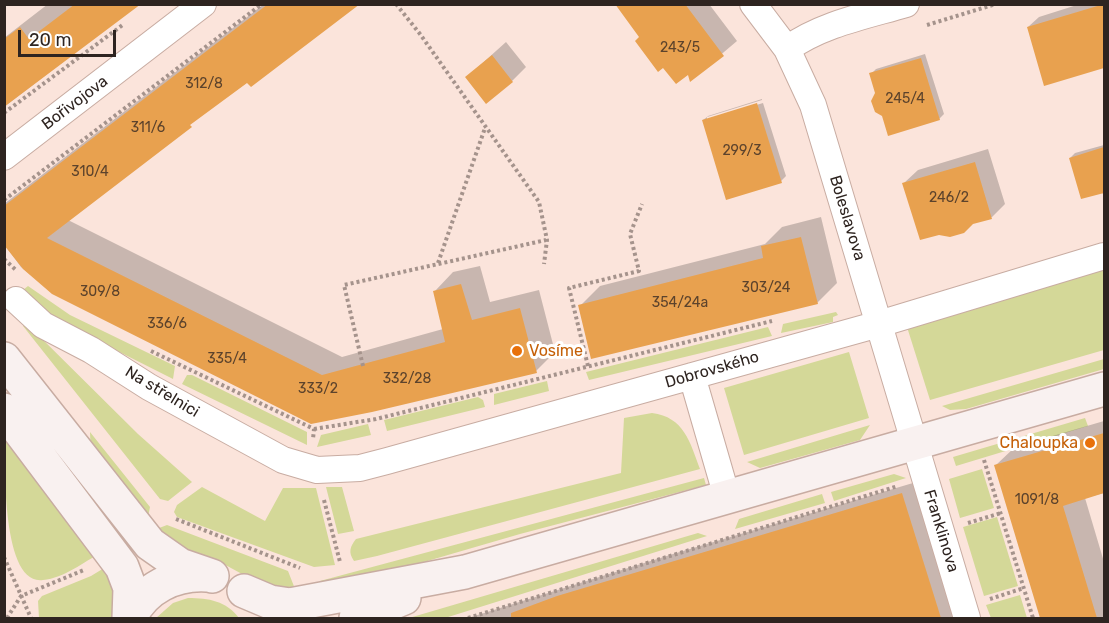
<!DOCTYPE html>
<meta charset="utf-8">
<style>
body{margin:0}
#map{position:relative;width:1109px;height:623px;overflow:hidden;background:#fbe4db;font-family:Rubik,sans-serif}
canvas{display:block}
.frame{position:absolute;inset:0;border:6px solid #2e2420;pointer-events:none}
.scale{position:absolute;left:18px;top:30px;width:98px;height:27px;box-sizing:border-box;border:3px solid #2e2420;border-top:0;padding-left:8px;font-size:18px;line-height:21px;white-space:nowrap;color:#2e2420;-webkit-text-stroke:4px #fff;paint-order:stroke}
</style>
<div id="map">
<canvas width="1109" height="623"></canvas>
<div class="frame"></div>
<div class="scale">20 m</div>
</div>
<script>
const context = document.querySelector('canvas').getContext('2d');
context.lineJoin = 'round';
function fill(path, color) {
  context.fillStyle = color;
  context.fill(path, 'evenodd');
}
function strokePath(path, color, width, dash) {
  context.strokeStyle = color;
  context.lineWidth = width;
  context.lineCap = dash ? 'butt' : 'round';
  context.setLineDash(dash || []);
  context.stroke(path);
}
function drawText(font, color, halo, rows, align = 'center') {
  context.font = font + ' Rubik,sans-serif';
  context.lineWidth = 6;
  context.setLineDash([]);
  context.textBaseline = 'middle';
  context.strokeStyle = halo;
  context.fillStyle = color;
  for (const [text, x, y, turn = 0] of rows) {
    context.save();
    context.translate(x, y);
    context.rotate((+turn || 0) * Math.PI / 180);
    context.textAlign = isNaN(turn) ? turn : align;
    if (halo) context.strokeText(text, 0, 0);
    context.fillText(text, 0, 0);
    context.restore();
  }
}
fill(new Path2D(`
 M 1104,269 L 1104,350 L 930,400 L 907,327 Z
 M 28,286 L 70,315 L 175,366 L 173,379 L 54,319 L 23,290 Z
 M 836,312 L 838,315 L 833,317 L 833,322 L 781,333 L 783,324 Z
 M 26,323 L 138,434 L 192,482 L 168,501 L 160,499 L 23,326 Z
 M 768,327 L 772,336 L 589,380 L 586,372 Z
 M 849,352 L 869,418 L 744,455 L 724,388 Z
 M 1104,359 L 1104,369 L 966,409 L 950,410 L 942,406 Z
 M 187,375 L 192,375 L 307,432 L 307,445 L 182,384 Z
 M 547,381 L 549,391 L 494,405 L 494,394 Z
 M 478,397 L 483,400 L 485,407 L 387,431 L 384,420 Z
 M 652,413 C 684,417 690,442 700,469 L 377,556 L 354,561 C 348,552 350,547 356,539 L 621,473 L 624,418 Z
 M 1085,418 L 1088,426 L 956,466 L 953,457 Z
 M 368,424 L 371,435 L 317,447 L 321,435 Z
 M 5,425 L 102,552 C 84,562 64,578 43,580 C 0,586 5,457 5,425 Z
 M 870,425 L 860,440 L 760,468 L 747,462 Z
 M 90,432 L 150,507 L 148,517 L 91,456 Z
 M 982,469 L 994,508 L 960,518 L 949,479 Z
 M 894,474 L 906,478 L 834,501 L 831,492 Z
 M 704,478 L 706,485 L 520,534 L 345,585 L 312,587 L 320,581 Z
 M 202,487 L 265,521 L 283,488 L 316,488 L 335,565 L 314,567 L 177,517 L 174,512 L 177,505 Z
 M 326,487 L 342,487 L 354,531 L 338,534 Z
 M 822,494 L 825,503 L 735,529 L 739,519 Z
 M 997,517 L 1018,586 L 984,596 L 963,527 Z
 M 167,525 L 288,571 L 297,594 L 253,580 L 220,562 L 203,560 L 154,530 Z
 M 698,533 L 707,536 L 445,618 L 409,618 Z
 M 109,565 L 114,574 L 114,618 L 39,618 L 38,601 L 42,596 L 91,576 Z
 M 1020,595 L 1027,618 L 991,618 L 986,605 Z
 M 188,598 C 209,598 226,601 239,618 L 156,618 L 173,603 Z`), '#d4d898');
fill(new Path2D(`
 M 48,4 L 139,4 L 4,107 L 4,38 Z
 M 264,4 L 357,4 L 203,114 L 68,220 L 342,357 L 443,329 L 435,291 L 453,272 L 480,266 L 490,302 L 539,290 L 555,352 L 536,371 L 372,411 L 53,293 L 21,267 L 4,244 L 4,204 Z
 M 616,4 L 709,4 L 737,41 L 691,80 L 689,72 L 641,37 Z
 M 1080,4 L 1104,4 L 1104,66 L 1045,84 L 1028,27 L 1039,17 Z
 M 506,42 L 526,67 L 512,81 L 467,77 Z
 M 925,54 L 944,114 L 939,119 L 877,93 L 871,74 L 876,69 Z
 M 762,99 L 762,100 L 707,117 L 708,116 Z
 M 763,103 L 786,176 L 781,181 L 703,120 L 707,117 L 707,120 Z
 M 1104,145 L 1104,195 L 1070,158 L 1075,153 Z
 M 988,149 L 1005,204 L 992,217 L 973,223 L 904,183 L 918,170 Z
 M 821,217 L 837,283 L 817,303 L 580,306 L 600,286 L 765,244 L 782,227 Z
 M 1104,421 L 1104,493 L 1085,498 L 1104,562 L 1104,618 L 1042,618 L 996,465 L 1015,447 Z
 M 913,483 L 954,618 L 468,618 L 673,554 Z`), '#0003');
fill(new Path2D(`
 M 75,4 L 141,4 L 4,107 L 4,39 L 20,27 L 29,39 Z
 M 268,4 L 360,4 L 251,87 L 247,83 L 190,125 L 192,127 L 47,238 L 322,375 L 445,342 L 433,291 L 461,284 L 472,320 L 520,308 L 537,373 L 372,412 L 311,424 L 52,294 L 23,269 L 4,245 L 4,206 Z
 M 615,4 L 685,4 L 724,56 L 690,82 L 688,75 L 676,84 L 663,68 L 658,72 L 635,41 L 639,37 Z
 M 1104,4 L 1104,68 L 1044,86 L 1027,27 Z
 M 492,55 L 513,82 L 486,104 L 465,77 Z
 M 921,58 L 940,120 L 888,136 L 882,116 L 875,112 L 871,101 L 875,93 L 869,73 Z
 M 757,103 L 782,183 L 726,200 L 702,120 Z
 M 1104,147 L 1104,193 L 1081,199 L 1069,158 Z
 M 975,162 L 992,219 L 973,224 L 964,233 L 950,237 L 939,235 L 920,240 L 902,183 Z
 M 801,237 L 818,304 L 591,359 L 578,305 L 763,258 L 761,246 Z
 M 1104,433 L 1104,493 L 1063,506 L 1097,618 L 1040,618 L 994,465 Z
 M 902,493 L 941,618 L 511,618 L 511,613 L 557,596 Z`), '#e8a14f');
const minor = new Path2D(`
 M 753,4 L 787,49 L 813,105 L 967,618
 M 787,49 C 822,24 865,16 906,4
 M 4,157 L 203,4
 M 16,300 L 43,325 L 91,350 L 149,387 L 283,460 L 317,470 L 360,468 L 387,461 L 879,324 L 1104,256
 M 692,376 L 727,497`);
const secondary = new Path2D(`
 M 4,359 L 150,544 L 180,565 L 212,576
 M 4,410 L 122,567 L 130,588 L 129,618
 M 244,591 L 270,602 L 290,605 L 465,572 L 1104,389
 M 130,618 C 144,588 175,573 207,575
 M 356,618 L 404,598`);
strokePath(minor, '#c8aca2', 28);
strokePath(secondary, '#c8aca2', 36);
strokePath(new Path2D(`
 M 396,4 L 420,34 L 539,202 L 547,240 L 544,264
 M 927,25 L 996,4
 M 4,113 L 124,24
 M 4,200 L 262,4
 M 4,259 L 17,271
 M 438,263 L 485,128
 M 151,351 L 314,429 L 313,439
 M 363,366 L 344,285 L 546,240
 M 588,366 L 569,288 L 639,271 L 630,234 L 642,204
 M 314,429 L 376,419 L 772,321
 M 984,460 L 1033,618
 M 324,500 L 340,562
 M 176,519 L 300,568
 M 968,523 L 1001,513
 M 4,557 L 31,618
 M 990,599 L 1024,588
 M 7,618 L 21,596 L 84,570
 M 468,618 L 898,486`), '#a5938c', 4, [3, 3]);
strokePath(minor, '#fff', 26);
strokePath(secondary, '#f9f1f0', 33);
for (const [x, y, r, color] of [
 [517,351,6,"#e8710a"],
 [1090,443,6,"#e8710a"]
]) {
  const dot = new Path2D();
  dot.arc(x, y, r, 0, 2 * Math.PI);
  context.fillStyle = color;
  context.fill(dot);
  strokePath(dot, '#fff', 2);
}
drawText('14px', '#5c432c', null, [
 ["243/5",680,48],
 ["312/8",204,84],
 ["245/4",905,99],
 ["311/6",148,128],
 ["299/3",742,151],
 ["310/4",90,172],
 ["246/2",949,198],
 ["303/24",766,288],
 ["309/8",100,292],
 ["354/24a",680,303],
 ["336/6",167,324],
 ["335/4",227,359],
 ["332/28",407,379],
 ["333/2",318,389],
 ["1091/8",1037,500]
]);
drawText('16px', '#2e2420', '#fff', [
 ["Bořivojova",75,103,-37],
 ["Boleslavova",847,218,73],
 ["Dobrovského",712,370,-16],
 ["Na střelnici",162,392,31],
 ["Franklinova",941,531,73]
]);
drawText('16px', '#c56008', '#fff', [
 ["Vosíme",529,351],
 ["Chaloupka",1078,443,"right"]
], 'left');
</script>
